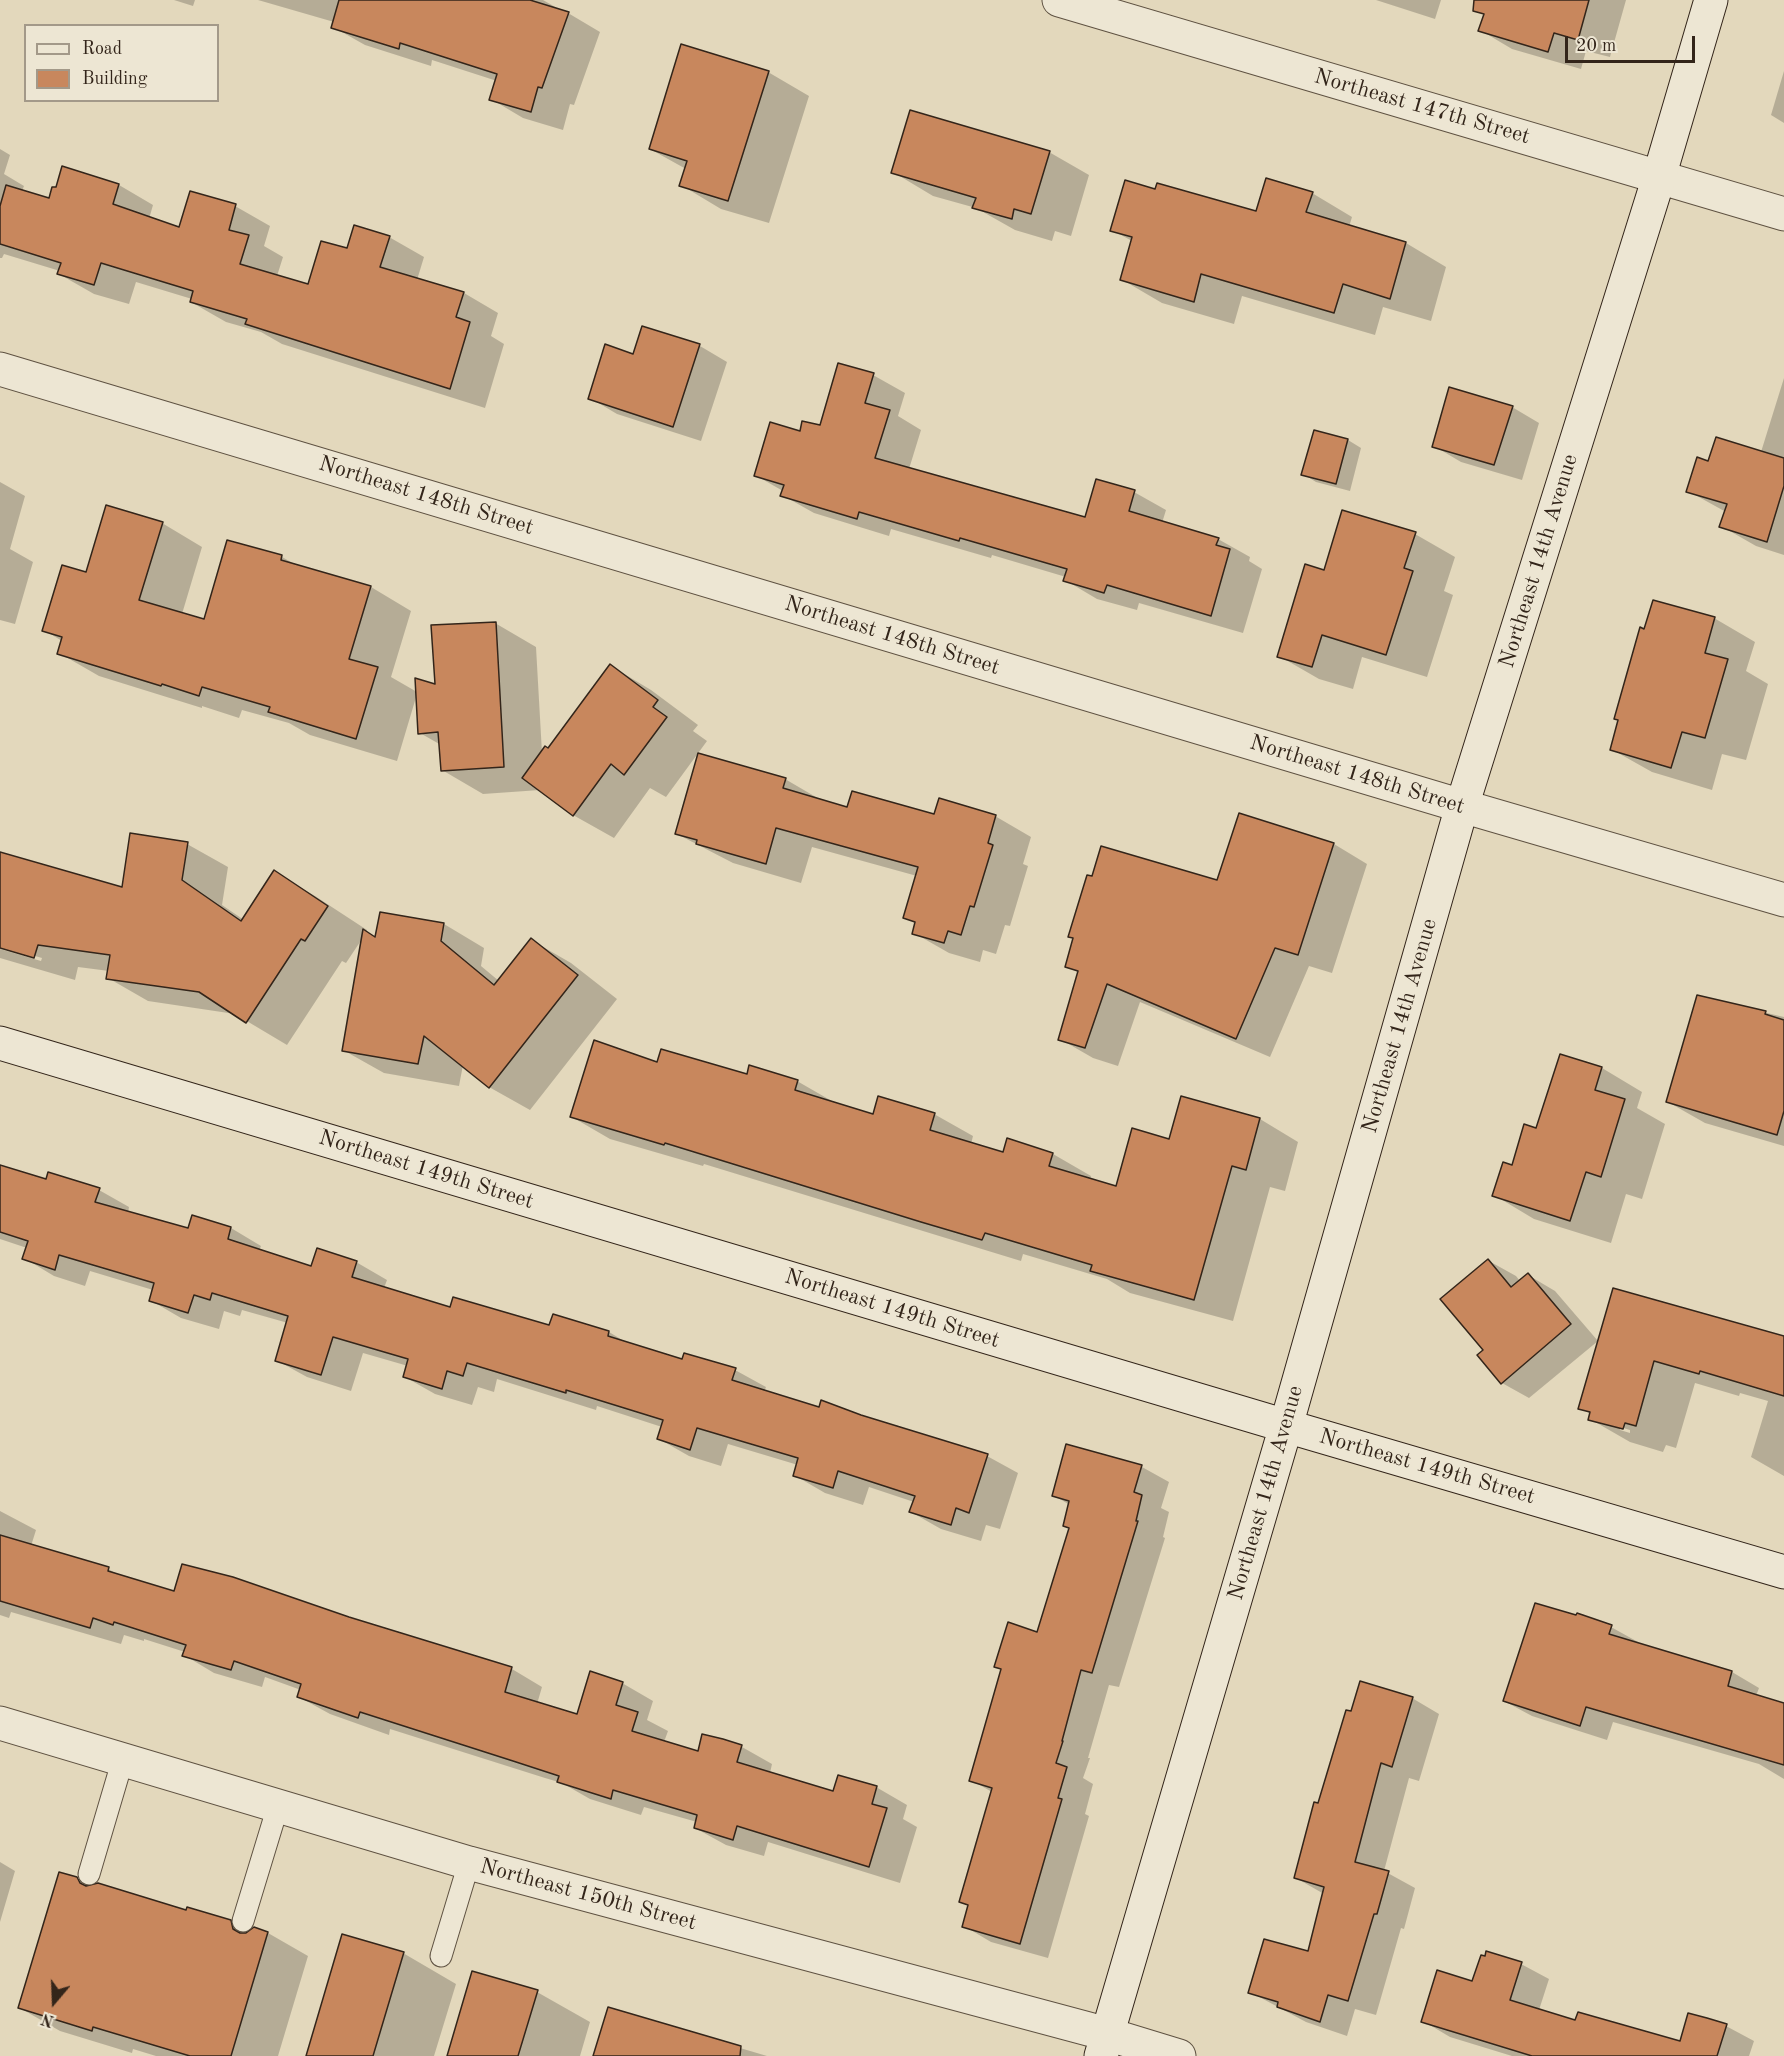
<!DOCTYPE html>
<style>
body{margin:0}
#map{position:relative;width:1784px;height:2056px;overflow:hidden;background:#e3d8bc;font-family:"Old Standard TT",serif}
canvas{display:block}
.legend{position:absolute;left:24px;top:24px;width:195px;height:78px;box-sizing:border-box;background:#ede6d3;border:2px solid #a39989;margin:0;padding:8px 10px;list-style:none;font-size:18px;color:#33251a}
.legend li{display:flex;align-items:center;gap:12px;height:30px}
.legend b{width:30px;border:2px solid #a39989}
.north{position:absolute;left:24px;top:1972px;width:60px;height:60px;-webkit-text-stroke:4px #ede6d3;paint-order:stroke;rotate:199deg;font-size:16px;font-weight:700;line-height:24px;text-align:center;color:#33251a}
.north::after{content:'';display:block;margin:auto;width:21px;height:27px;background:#33251a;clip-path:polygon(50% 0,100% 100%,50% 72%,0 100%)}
.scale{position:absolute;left:1565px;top:36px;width:130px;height:27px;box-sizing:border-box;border:3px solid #33251a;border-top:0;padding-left:8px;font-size:18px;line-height:21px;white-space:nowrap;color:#33251a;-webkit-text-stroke:4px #ede6d3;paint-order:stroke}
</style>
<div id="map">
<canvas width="1784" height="2056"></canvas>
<ul class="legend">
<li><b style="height:8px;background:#ede6d3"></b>Road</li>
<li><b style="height:16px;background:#c8875d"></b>Building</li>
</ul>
<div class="north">N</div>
<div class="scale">20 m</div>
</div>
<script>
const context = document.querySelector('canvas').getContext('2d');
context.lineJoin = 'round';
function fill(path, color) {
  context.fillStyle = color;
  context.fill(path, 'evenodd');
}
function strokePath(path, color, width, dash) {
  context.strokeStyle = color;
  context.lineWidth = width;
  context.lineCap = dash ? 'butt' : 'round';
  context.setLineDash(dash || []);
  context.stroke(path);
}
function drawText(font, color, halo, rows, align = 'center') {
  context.font = font + ' "Old Standard TT",serif';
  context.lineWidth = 5;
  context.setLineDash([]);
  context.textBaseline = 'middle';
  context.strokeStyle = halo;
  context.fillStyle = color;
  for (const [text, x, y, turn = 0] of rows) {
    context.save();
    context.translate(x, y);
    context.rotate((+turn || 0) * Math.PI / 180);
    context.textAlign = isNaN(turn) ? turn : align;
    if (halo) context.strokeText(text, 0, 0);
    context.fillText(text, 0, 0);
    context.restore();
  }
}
fill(new Path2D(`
 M 174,0 L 195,0 L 193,6 Z
 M 258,0 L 543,0 L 557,8 L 556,10 L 568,13 L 600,32 L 574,105 L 570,104 L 563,130 L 523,118 L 491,99 L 497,81 L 432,60 L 431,66 L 365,45 L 333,27 L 334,22 Z
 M 1376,0 L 1441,0 L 1435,19 Z
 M 1489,0 L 1626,0 L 1610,57 L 1586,51 L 1581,69 L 1512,49 L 1480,30 Z
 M 1784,71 L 1784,123 L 1771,115 Z
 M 768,72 L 809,96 L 769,223 L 721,209 L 681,185 L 686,169 L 650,149 Z
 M 0,149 L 10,155 L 4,174 L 24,186 L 22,191 L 50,200 L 57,189 L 63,168 L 119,185 L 153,205 L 149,219 L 180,229 L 235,206 L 270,226 L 264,246 L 283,257 L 277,276 L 309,286 L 348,250 L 389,237 L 424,257 L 417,280 L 464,293 L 498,313 L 491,336 L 504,344 L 485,408 L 282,344 L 261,332 L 226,322 L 191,302 L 192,299 L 136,282 L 129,304 L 94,294 L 59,274 L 60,271 L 4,254 L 2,258 L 0,258 Z
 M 1049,152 L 1089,175 L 1071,236 L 1055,231 L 1052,241 L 1015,230 L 976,208 L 933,196 L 893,172 Z
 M 1155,191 L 1257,212 L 1312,193 L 1352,217 L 1349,227 L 1406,243 L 1446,267 L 1431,321 L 1383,307 L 1375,335 L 1242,296 L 1234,324 L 1162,303 L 1121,279 L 1132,241 L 1112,230 Z
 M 643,328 L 700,346 L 727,362 L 701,441 L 617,414 L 590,398 L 634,356 Z
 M 873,375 L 905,393 L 898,416 L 921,430 L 909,469 L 1086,519 L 1134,492 L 1166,510 L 1162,523 L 1218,539 L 1250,557 L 1249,561 L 1262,569 L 1243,633 L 1139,603 L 1137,610 L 1097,599 L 1065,580 L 1066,577 L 992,555 L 991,558 L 891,529 L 889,536 L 814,513 L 782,495 L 783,491 L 755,475 L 801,433 L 821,427 Z
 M 1784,378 L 1784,555 L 1756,546 L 1721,526 L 1726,512 L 1688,491 L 1709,463 L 1761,452 Z
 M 1512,407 L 1539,423 L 1522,480 L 1461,462 L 1434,446 Z
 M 1315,432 L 1348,440 L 1361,448 L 1350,491 L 1316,482 L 1303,474 Z
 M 0,482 L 25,496 L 10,549 L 33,562 L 15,624 L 0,620 Z
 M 162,523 L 202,547 L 182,614 L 205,621 L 228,541 L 282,557 L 298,566 L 371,587 L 411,611 L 391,677 L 417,692 L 437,686 L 495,623 L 536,647 L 542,753 L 548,750 L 611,666 L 651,690 L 698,725 L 693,731 L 707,741 L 666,797 L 650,788 L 614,838 L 573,815 L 540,790 L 483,794 L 442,770 L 441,745 L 420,733 L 417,694 L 397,761 L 310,735 L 289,723 L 242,710 L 239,718 L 202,706 L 202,708 L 99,676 L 59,653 L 62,641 L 44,630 L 87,574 Z
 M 1415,534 L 1455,557 L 1444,591 L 1453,595 L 1427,677 L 1362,657 L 1353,689 L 1319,679 L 1279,656 L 1325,572 Z
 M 1714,618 L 1755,642 L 1746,671 L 1768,684 L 1746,760 L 1722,754 L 1712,790 L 1652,772 L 1611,749 Z
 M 785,779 L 821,800 L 848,809 L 936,816 L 995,816 L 1031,837 L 1023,864 L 1028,866 L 1010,926 L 1005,925 L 996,954 L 983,950 L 980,962 L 949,953 L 914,933 L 916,924 L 905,917 L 917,876 L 812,847 L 801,883 L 733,863 L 677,834 Z
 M 1240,815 L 1334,844 L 1367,864 L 1332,973 L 1309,966 L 1270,1057 L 1140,1002 L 1118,1066 L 1093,1058 L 1060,1039 L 1079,973 L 1066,966 L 1074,939 L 1070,937 L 1218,882 Z
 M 187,844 L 228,867 L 222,905 L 244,920 L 274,872 L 315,896 L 367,930 L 366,933 L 376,939 L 444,924 L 484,948 L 481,966 L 499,981 L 531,940 L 571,963 L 617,999 L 530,1110 L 489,1087 L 463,1065 L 459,1086 L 384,1073 L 343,1050 L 364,936 L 346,963 L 342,961 L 287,1045 L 235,1014 L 148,1001 L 108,978 L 109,971 L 78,967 L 75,980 L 0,958 L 0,949 L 41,961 L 42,958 L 0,946 L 0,853 L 124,889 Z
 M 1698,997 L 1784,1017 L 1784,1146 L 1705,1123 L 1668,1102 Z
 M 1561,1055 L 1602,1068 L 1642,1092 L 1637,1108 L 1665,1124 L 1642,1199 L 1626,1194 L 1611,1243 L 1534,1219 L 1494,1195 L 1537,1130 Z
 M 658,1064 L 797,1081 L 837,1104 L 874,1116 L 934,1114 L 973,1136 L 971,1144 L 1004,1154 L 1008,1140 L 1053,1154 L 1091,1176 L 1090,1180 L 1117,1188 L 1170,1140 L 1182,1098 L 1260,1119 L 1298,1142 L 1285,1191 L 1270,1187 L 1233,1321 L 1130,1293 L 1107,1279 L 1023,1254 L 1021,1261 L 704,1164 L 703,1166 L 610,1139 L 572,1117 Z
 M 0,1166 L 47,1181 L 99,1190 L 129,1207 L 128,1213 L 189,1230 L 231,1228 L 261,1246 L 259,1251 L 312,1268 L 356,1262 L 387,1280 L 384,1288 L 451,1309 L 550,1326 L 609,1332 L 629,1344 L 683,1361 L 735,1370 L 766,1387 L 764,1392 L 820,1409 L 861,1416 L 987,1456 L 1018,1473 L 1000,1529 L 986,1525 L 981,1541 L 941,1529 L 911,1512 L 914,1502 L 869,1487 L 863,1505 L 825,1493 L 794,1475 L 798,1465 L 728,1444 L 721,1466 L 689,1456 L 659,1439 L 662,1427 L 597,1406 L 596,1410 L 497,1379 L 494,1392 L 478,1387 L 472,1405 L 435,1394 L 405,1377 L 408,1366 L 363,1353 L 351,1391 L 307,1377 L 276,1360 L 288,1323 L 242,1310 L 240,1316 L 224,1311 L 219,1329 L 181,1318 L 150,1300 L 153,1290 L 90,1271 L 85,1286 L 54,1276 L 24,1258 L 27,1248 L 0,1239 Z
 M 1489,1261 L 1516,1276 L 1520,1281 L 1528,1275 L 1555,1291 L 1598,1341 L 1529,1398 L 1502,1383 L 1486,1350 Z
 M 1614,1290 L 1784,1338 L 1784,1476 L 1751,1457 L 1768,1401 L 1740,1393 L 1739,1396 L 1695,1383 L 1676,1448 L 1666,1445 L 1663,1452 L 1630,1442 L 1590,1419 L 1591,1414 L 1580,1408 ZM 1620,1427 L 1630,1430 L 1630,1433 L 1620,1430 Z
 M 1067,1446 L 1142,1467 L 1169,1482 L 1161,1508 L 1169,1512 L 1163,1537 L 1165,1538 L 1119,1687 L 1109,1685 L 1088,1758 L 1090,1758 L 1083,1778 L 1093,1784 L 1085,1814 L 1089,1816 L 1048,1958 L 991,1942 L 964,1926 L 970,1907 L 960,1901 L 992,1792 L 971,1780 L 1003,1670 L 995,1666 L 1038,1634 L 1070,1529 L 1070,1505 L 1053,1495 Z
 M 0,1511 L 36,1530 L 31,1546 L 108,1569 L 125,1578 L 175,1593 L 348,1618 L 512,1669 L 542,1687 L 537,1704 L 578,1716 L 622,1683 L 653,1701 L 647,1720 L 668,1731 L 664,1742 L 699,1753 L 722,1741 L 742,1747 L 772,1764 L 770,1773 L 834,1793 L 876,1787 L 907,1805 L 903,1819 L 917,1827 L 900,1883 L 768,1842 L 764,1856 L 726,1845 L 695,1828 L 697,1822 L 644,1807 L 641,1815 L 590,1799 L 562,1783 L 545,1778 L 390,1729 L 389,1735 L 330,1714 L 299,1697 L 301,1690 L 265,1677 L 262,1687 L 214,1673 L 184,1655 L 185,1652 L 144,1639 L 144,1641 L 124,1635 L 121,1644 L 11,1612 L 9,1618 L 0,1615 Z
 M 1611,1627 L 1638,1642 L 1638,1644 L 1732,1672 L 1759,1688 L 1756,1696 L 1784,1704 L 1784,1779 L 1759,1764 L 1613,1722 L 1607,1740 L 1532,1716 L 1504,1701 Z
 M 1412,1698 L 1439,1714 L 1419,1781 L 1409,1778 L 1384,1871 L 1415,1888 L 1404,1929 L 1401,1928 L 1376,2015 L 1355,2009 L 1347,2036 L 1306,2022 L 1250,1992 L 1309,1953 L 1324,1894 L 1296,1878 L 1352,1713 Z
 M 0,1862 L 15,1871 L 0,1922 Z
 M 76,1878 L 92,1888 L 230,1921 L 250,1933 L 254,1929 L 268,1933 L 308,1956 L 278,2056 L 156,2056 L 133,2049 L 132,2053 L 60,2031 L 20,2008 Z
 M 403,1953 L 456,1984 L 434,2056 L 308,2056 Z
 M 1521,1964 L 1549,1979 L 1539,2010 L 1656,2056 L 1512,2056 L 1450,2037 L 1423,2021 L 1473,1983 Z
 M 537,1992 L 590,2022 L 580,2056 L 449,2056 Z
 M 609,2009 L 767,2056 L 594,2056 Z
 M 1726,2026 L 1754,2041 L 1749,2056 L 1678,2056 Z`), '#0003');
const building = new Path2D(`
 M 339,0 L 530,0 L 569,12 L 542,88 L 538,87 L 531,112 L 489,100 L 497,74 L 400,43 L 399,49 L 331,28 Z
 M 1474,0 L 1589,0 L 1578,40 L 1554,33 L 1548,52 L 1478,31 L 1484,14 L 1473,11 Z
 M 681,44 L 769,71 L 728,201 L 679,186 L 687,161 L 649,149 Z
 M 910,110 L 1050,151 L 1031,214 L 1014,209 L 1012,219 L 972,208 L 976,198 L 891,173 Z
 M 62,166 L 119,184 L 113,204 L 179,227 L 190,191 L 236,204 L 229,230 L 249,235 L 240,264 L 308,284 L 321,241 L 347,248 L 354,225 L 390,236 L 380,267 L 464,292 L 456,317 L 470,322 L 450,389 L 245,324 L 247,319 L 190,302 L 193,291 L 101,263 L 94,285 L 57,274 L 61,263 L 0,244 L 0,206 L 6,185 L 49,198 L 52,187 L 56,187 Z
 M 1266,178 L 1313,192 L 1306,212 L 1406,242 L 1390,299 L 1343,284 L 1334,313 L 1201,274 L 1194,302 L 1120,280 L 1132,237 L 1110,231 L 1125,180 L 1155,189 L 1157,183 L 1256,211 Z
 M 642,326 L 700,344 L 673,427 L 588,399 L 605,344 L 633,354 Z
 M 838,363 L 874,373 L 865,403 L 890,410 L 875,458 L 1085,517 L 1096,479 L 1135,490 L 1129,511 L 1219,538 L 1216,545 L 1230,549 L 1211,616 L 1107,585 L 1104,593 L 1063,581 L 1067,569 L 960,538 L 959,541 L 859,512 L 857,519 L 780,496 L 784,485 L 754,476 L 770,422 L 800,431 L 802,421 L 820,425 Z
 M 1449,387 L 1513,406 L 1494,465 L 1432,447 Z
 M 1314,430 L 1348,439 L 1336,484 L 1301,475 Z
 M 1716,437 L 1784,458 L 1784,486 L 1767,542 L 1719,527 L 1727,504 L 1686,492 L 1697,457 L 1708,461 Z
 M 106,505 L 163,522 L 139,600 L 204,619 L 227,540 L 282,555 L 281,560 L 371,586 L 349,659 L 378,667 L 356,739 L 268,712 L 270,707 L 202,687 L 199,696 L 162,684 L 161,686 L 57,654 L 62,637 L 42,631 L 62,565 L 86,572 Z
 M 1342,510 L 1416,532 L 1404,568 L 1413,571 L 1386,655 L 1322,635 L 1312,667 L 1277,657 L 1305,564 L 1324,570 Z
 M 1653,600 L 1715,617 L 1705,653 L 1728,659 L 1705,738 L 1682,732 L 1671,768 L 1610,750 L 1618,720 L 1614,719 L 1640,627 L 1644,629 Z
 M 496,622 L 504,767 L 441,771 L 438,732 L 418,734 L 415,678 L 435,684 L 431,625 Z
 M 610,664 L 658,700 L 653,707 L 667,717 L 624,775 L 611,764 L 573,816 L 522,778 L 545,746 L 548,748 Z
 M 698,753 L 786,778 L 783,788 L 847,807 L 852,791 L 934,814 L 939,798 L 996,815 L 988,843 L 993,845 L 974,907 L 970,906 L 961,935 L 948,931 L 944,943 L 912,934 L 915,922 L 903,918 L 918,867 L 776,828 L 766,864 L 696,844 L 697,840 L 675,834 Z
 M 1239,813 L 1334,843 L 1298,955 L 1275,948 L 1236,1039 L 1107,984 L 1085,1048 L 1058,1040 L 1078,971 L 1065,967 L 1073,938 L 1068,937 L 1087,875 L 1092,876 L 1101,846 L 1217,880 Z
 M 130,833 L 188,842 L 182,880 L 241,921 L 274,870 L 328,906 L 305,941 L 301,939 L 246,1023 L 199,992 L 106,979 L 110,955 L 38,945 L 34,958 L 0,948 L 0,852 L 122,887 Z
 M 380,912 L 444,923 L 441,941 L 494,985 L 531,938 L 578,975 L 489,1088 L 424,1036 L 418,1064 L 342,1051 L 363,929 L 375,937 Z
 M 1697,995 L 1766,1011 L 1765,1014 L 1784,1020 L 1784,1111 L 1777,1135 L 1666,1102 Z
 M 594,1040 L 657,1062 L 661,1049 L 747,1074 L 749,1065 L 798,1080 L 795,1090 L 873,1114 L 878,1096 L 935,1113 L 930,1130 L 1003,1152 L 1007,1138 L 1053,1153 L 1049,1166 L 1116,1186 L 1132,1128 L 1169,1139 L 1181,1096 L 1260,1118 L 1246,1170 L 1232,1166 L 1194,1300 L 1090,1271 L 1092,1265 L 985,1233 L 982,1240 L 921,1222 L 665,1143 L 664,1145 L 570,1117 Z
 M 1560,1054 L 1602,1067 L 1595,1090 L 1625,1099 L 1601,1177 L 1586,1172 L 1570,1221 L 1492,1196 L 1503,1162 L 1512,1165 L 1524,1124 L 1536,1128 Z
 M 0,1165 L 46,1179 L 48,1172 L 100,1188 L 95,1202 L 188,1228 L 192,1215 L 231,1227 L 228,1239 L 311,1266 L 317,1248 L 357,1261 L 352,1277 L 450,1307 L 453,1297 L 549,1325 L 553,1314 L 609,1331 L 608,1336 L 682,1359 L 684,1353 L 736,1368 L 732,1380 L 819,1407 L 821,1400 L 861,1415 L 988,1454 L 969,1513 L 956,1508 L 951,1525 L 909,1512 L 915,1496 L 838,1471 L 833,1488 L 793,1476 L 798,1458 L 697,1428 L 690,1450 L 657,1439 L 663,1420 L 566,1390 L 566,1393 L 467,1363 L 463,1376 L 447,1371 L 442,1389 L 403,1377 L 408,1359 L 333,1337 L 321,1375 L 275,1361 L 288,1316 L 212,1293 L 210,1300 L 194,1295 L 188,1313 L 149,1301 L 154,1283 L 59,1255 L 55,1270 L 22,1259 L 28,1241 L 0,1232 Z
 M 1488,1259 L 1511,1287 L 1528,1273 L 1571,1324 L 1501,1384 L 1477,1355 L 1483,1350 L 1440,1299 Z
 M 1613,1288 L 1784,1336 L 1784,1396 L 1700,1371 L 1699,1374 L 1654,1361 L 1636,1426 L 1625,1423 L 1623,1429 L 1588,1420 L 1590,1412 L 1578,1409 Z
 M 1066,1444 L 1142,1465 L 1134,1492 L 1142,1495 L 1136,1521 L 1138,1521 L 1092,1673 L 1081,1670 L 1062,1741 L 1063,1741 L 1056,1763 L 1067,1767 L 1058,1798 L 1062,1799 L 1020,1944 L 962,1927 L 968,1905 L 959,1902 L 992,1788 L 969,1781 L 1001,1669 L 994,1667 L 1008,1622 L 1037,1632 L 1069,1528 L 1063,1526 L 1069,1501 L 1052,1496 Z
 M 0,1535 L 109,1567 L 108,1571 L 174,1591 L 182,1564 L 233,1577 L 349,1617 L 512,1667 L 505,1692 L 577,1714 L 590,1671 L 623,1682 L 616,1705 L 638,1712 L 632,1731 L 698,1751 L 702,1734 L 723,1739 L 742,1745 L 737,1762 L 833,1791 L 838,1775 L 877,1786 L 872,1804 L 887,1808 L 869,1867 L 737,1826 L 733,1840 L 694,1828 L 697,1815 L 613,1790 L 611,1799 L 557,1782 L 559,1776 L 513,1761 L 360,1712 L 358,1718 L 297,1697 L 301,1684 L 234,1661 L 231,1670 L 182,1656 L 186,1645 L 114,1622 L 113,1625 L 93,1618 L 90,1628 L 0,1601 Z
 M 1535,1603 L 1576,1615 L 1577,1613 L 1612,1625 L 1609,1634 L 1732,1671 L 1728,1686 L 1784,1703 L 1784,1765 L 1586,1707 L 1580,1726 L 1503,1701 Z
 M 1360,1681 L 1413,1697 L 1392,1767 L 1381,1763 L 1355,1862 L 1389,1871 L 1377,1914 L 1374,1914 L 1348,2001 L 1328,1995 L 1320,2022 L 1277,2007 L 1278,2002 L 1248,1993 L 1264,1939 L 1308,1951 L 1324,1887 L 1294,1878 L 1314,1802 L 1318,1803 L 1346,1710 L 1351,1711 Z
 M 59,1872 L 77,1877 L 80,1883 L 86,1886 L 98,1883 L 186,1910 L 187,1907 L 231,1920 L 233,1929 L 240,1933 L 246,1933 L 254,1927 L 268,1932 L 231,2056 L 190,2056 L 93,2027 L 92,2031 L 18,2008 Z
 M 342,1934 L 404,1952 L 373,2056 L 306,2056 Z
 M 1486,1951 L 1522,1962 L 1510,2000 L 1575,2020 L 1578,2012 L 1680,2041 L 1688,2013 L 1707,2018 L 1727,2024 L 1717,2056 L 1532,2056 L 1421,2022 L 1437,1970 L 1472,1981 L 1481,1955 L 1485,1956 Z
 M 472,1971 L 538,1990 L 518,2056 L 447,2056 Z
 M 608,2007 L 741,2046 L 740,2056 L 593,2056 Z`);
fill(building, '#c8875d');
strokePath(building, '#33251a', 1.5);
const lane = new Path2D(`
 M 89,1874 L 123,1759
 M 243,1921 L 278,1806
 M 441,1956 L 469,1863`);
const street = new Path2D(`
 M 1059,0 L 1784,214
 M 0,369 L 1462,806 L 1784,900
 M 0,1723 L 469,1863 L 1107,2034 L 1179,2056`);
const secondary = new Path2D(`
 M 0,1043 L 1286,1426 L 1784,1572
 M 1101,2056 L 1286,1426 L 1462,806 L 1659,177 L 1711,0`);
strokePath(lane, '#5f5242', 23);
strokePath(street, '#5f5242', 35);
strokePath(secondary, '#33251a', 35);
strokePath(lane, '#ede6d3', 21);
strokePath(street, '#ede6d3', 33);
strokePath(secondary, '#ede6d3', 33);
drawText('22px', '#33251a', '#ede6d3', [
 ["Northeast 147th Street",1422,107,16],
 ["Northeast 148th Street",426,496,17],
 ["Northeast 14th Avenue",1539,561,-73],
 ["Northeast 148th Street",892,636,17],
 ["Northeast 148th Street",1357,775,17],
 ["Northeast 14th Avenue",1400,1026,-74],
 ["Northeast 149th Street",426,1170,17],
 ["Northeast 149th Street",892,1309,17],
 ["Northeast 149th Street",1427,1467,16],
 ["Northeast 14th Avenue",1266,1493,-74],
 ["Northeast 150th Street",588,1895,15]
]);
</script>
